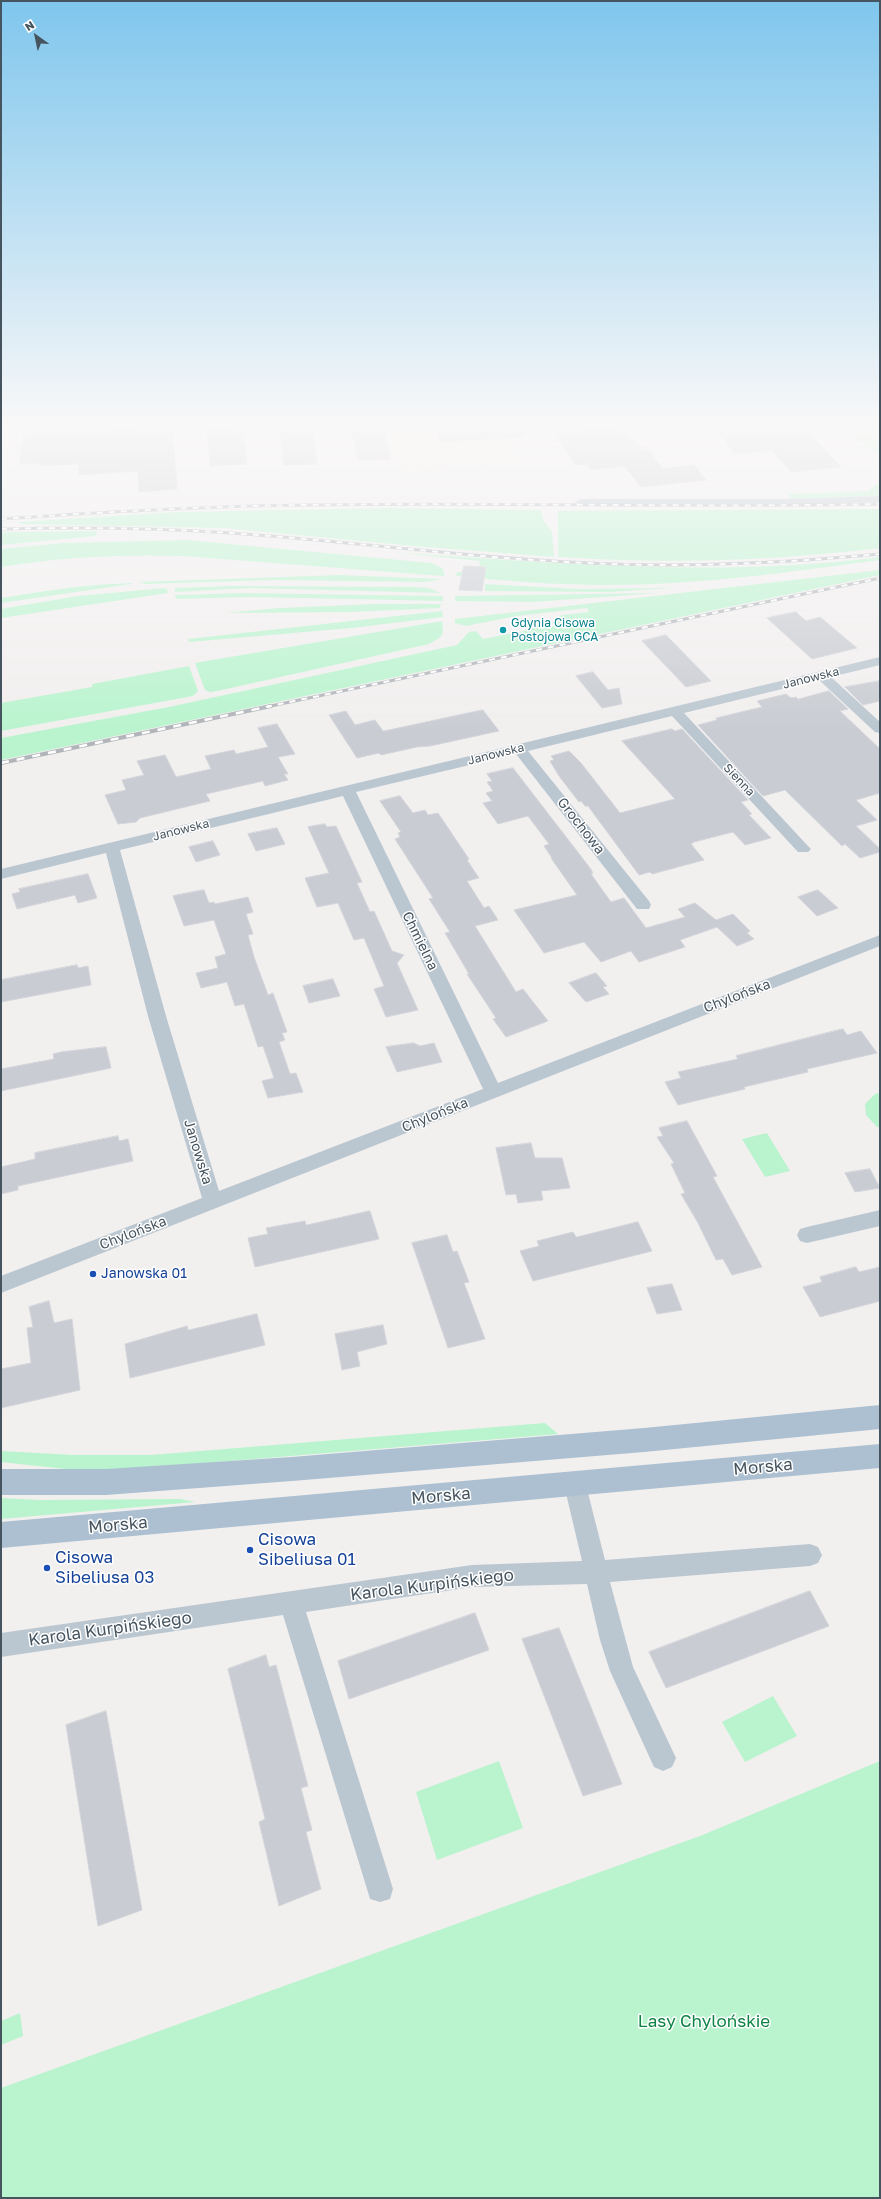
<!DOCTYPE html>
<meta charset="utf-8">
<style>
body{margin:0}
#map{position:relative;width:881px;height:2199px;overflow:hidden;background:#f2efef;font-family:"Golos Text",sans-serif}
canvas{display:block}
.frame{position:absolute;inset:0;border:2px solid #45545f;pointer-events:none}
.north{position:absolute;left:16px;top:16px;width:40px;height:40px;-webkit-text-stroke:3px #fff;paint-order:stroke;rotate:327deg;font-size:11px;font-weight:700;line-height:16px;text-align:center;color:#45545f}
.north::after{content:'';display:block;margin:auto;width:14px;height:18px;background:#45545f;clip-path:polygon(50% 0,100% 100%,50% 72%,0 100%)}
</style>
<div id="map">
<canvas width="881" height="2199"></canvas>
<div class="frame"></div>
<div class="north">N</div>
</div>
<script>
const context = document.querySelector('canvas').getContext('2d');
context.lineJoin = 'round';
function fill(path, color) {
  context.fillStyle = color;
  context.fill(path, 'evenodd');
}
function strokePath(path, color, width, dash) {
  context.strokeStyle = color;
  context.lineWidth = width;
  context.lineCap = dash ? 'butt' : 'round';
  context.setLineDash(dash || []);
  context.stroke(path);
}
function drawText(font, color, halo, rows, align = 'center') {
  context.font = font + ' "Golos Text",sans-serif';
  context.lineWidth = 3;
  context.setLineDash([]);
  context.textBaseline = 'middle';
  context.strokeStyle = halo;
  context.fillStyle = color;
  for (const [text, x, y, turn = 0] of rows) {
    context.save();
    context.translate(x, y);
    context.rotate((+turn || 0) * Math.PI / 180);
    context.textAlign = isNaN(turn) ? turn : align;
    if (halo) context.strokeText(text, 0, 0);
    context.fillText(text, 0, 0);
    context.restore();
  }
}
fill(new Path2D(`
 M 389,424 L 504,424 L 517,464 L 399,469 Z`), '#fef6e7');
fill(new Path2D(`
 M 816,424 L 880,424 L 880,456 L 861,442 Z
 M 880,482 L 880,496 L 790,499 L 788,494 L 868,491 Z
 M 390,508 L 541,510 L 543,520 L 552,531 L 554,557 L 413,546 L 223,528 L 22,524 L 18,522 L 177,512 Z
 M 880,509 L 880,548 C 773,561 666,564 558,557 L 558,511 Z
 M 97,531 L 96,536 L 1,545 L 1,532 Z
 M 188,540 L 431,563 L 442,568 L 445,575 L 443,576 L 183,556 C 122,554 62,557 1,567 L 1,549 L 63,543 Z
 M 391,552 C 555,563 716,578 880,557 L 880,560 C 790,572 699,585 608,585 C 557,585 506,581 456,576 L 457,572 L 484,573 L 486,567 L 479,566 L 480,561 Z
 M 880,570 L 880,575 L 1,760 L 1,738 L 169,707 L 457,645 L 469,632 L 476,631 L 483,639 L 529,630 L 523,621 C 533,617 541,616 545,627 L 556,626 L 554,621 L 562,615 L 589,612 L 587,608 L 516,616 L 466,626 L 455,623 L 455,619 Z
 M 339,575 L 442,579 L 424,582 L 273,580 L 145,584 L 139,582 Z
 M 132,583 L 131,584 L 1,603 L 1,598 C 45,591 88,584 132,583 Z
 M 485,584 L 578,589 L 674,588 L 609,592 L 485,591 Z
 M 235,586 L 415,587 L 428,588 L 441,593 L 250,588 L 175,592 L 175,588 Z
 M 164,588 L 167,589 L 168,593 L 1,618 L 1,609 L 78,596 Z
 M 243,593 L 443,596 L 443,601 L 250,597 L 176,599 L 175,595 Z
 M 659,593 L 533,602 L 455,601 L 455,596 Z
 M 374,604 L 441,604 L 440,608 L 349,612 L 225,613 L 280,608 Z
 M 442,611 L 443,617 L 351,628 L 189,642 L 188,639 Z
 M 442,621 C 444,637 443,636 429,644 L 217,691 L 210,692 L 205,690 L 195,663 Z
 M 189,666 L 198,691 L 193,696 L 1,731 L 1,703 L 92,687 L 92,684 Z
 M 880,1093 L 880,1127 L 877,1127 L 866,1115 L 865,1104 L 875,1094 Z
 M 767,1133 L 790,1171 L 765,1177 L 742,1139 Z
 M 545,1423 L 558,1434 L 145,1468 L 75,1470 L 1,1462 L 1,1451 L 74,1455 L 151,1455 Z
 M 1,1498 L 39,1500 L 180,1499 L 195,1502 L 1,1519 Z
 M 773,1696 L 797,1736 L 745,1762 L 722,1722 Z
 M 499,1761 L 523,1828 L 437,1860 L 416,1792 Z
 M 880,1761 L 880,2198 L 1,2198 L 1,2088 L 700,1836 Z
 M 20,2013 L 23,2036 L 1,2045 L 1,2021 Z`), '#b9f4ce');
const building = new Path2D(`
 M 29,424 L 93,424 L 93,432 L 137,429 L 136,425 L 172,424 L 177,489 L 139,492 L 138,471 L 79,475 L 79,464 L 40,466 L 40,463 L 20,464 L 23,436 L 30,436 Z
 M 280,424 L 312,424 L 317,464 L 284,465 Z
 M 351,424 L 383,424 L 390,459 L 358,460 Z
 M 436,424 L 525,424 L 525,437 L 440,442 Z
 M 711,424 L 801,424 L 841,467 L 791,472 L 772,450 L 735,454 Z
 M 243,426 L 247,464 L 210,466 L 207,428 Z
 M 623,426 L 643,451 L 649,450 L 663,469 L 694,465 L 706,480 L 641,487 L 624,466 L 591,470 L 587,464 L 576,465 L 555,434 Z
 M 464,566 L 486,567 L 482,591 L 459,590 Z
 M 796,612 L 806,621 L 820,617 L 857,648 L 812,659 L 767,618 Z
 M 666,635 L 711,681 L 686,687 L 642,641 Z
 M 593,672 L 608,690 L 619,688 L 622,704 L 602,708 L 576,676 Z
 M 880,681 L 880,701 L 863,705 L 845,687 Z
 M 829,691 L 848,709 L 840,711 L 880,749 L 880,793 L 856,800 L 877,820 L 856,826 L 880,849 L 880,852 L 860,858 L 845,844 L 842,846 L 785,790 L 763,796 L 698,725 L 717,720 L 716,718 L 762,707 L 757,701 L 786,694 L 791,698 L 796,697 L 798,699 Z
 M 483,710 L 499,731 L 430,746 L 417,747 L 381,755 L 379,753 L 357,758 L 329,715 L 346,711 L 355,725 L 375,720 L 383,731 Z
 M 277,724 L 295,754 L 278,757 L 288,774 L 284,774 L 288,780 L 265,786 L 263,781 L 206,794 L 210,801 L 140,818 L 136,822 L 118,824 L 105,795 L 126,790 L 122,780 L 144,775 L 137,761 L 165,755 L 176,777 L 211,769 L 205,756 L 234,750 L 236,754 L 268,747 L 258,728 Z
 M 672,729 L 675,731 L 682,729 L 748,800 L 741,802 L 752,814 L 749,815 L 771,838 L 745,845 L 733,832 L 694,842 L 691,844 L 704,860 L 652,874 L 650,872 L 639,875 L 588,806 L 585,806 L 581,801 L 579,802 L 559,776 L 550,761 L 554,760 L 551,756 L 569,751 L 581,763 L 620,813 L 675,799 L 622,741 Z
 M 513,768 L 590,868 L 593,873 L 591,874 L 611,902 L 624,898 L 646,928 L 685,917 L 678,909 L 695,903 L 716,920 L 733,914 L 750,931 L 747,933 L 754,939 L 737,946 L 717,927 L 680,940 L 685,947 L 639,962 L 631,951 L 601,962 L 584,942 L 544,953 L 514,910 L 577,895 L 551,858 L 552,858 L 544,846 L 549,844 L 528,816 L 498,824 L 483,803 L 492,801 L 486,793 L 493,791 L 487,782 L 492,781 L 487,774 Z
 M 400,796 L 413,813 L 425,810 L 428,815 L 438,813 L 469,859 L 467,860 L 479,878 L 467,881 L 484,908 L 489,906 L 498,920 L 475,926 L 516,992 L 523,989 L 548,1021 L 506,1037 L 493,1019 L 496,1018 L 467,974 L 469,974 L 445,933 L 450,932 L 429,899 L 433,898 L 395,839 L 400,837 L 398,833 L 401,832 L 380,801 Z
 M 325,824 L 327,827 L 336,826 L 362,882 L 357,883 L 370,912 L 374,911 L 392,951 L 404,955 L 397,963 L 418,1010 L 386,1017 L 374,989 L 384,986 L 364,938 L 354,940 L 338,903 L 317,907 L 305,878 L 329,873 L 308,827 Z
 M 277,828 L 285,844 L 256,851 L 248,834 Z
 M 213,841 L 220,855 L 196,862 L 189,847 Z
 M 88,874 L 97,898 L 78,903 L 75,895 L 17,909 L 12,894 L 20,892 L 19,889 Z
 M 204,890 L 209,903 L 214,902 L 215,904 L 248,897 L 253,912 L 246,914 L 253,934 L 248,935 L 254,957 L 268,995 L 273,993 L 287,1032 L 282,1033 L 285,1040 L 279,1042 L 290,1074 L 296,1073 L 303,1092 L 268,1098 L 262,1081 L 274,1078 L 263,1046 L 258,1047 L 244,1004 L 235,1006 L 227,982 L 201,988 L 196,973 L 218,968 L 215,957 L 226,954 L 214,920 L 184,926 L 173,896 Z
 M 818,890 L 838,908 L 817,916 L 798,897 Z
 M 77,965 L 78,968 L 88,966 L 91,985 L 1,1002 L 1,980 Z
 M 596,973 L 607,986 L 603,987 L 609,994 L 586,1002 L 569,983 Z
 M 333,979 L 340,996 L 309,1003 L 303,986 Z
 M 843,1029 L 847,1035 L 861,1031 L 877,1053 L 807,1069 L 808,1072 L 744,1087 L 745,1089 L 678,1105 L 665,1082 L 681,1078 L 678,1072 L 738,1059 L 736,1056 Z
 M 414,1043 L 420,1046 L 434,1043 L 442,1062 L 397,1072 L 386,1047 Z
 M 106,1047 L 111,1068 L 1,1091 L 1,1069 L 54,1059 L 53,1054 L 61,1052 Z
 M 687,1121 L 717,1176 L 713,1177 L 762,1267 L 732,1275 L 723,1259 L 716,1260 L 698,1223 L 681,1194 L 685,1193 L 671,1164 L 674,1163 L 657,1137 L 663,1136 L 659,1128 Z
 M 118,1136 L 119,1141 L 128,1139 L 133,1161 L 18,1186 L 18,1190 L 1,1194 L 1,1167 L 35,1159 L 35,1153 Z
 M 531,1143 L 535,1158 L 562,1158 L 570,1188 L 541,1191 L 543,1200 L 518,1203 L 516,1194 L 506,1195 L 496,1148 Z
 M 870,1169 L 880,1188 L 855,1192 L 845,1173 Z
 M 370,1211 L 379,1239 L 255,1267 L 248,1238 L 268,1234 L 266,1228 L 305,1221 L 306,1225 Z
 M 638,1222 L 652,1251 L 533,1281 L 520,1251 L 539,1246 L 537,1241 L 573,1232 L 576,1237 Z
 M 447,1235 L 453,1252 L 457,1251 L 469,1282 L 464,1283 L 485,1339 L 448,1348 L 412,1243 Z
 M 856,1267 L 859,1272 L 880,1267 L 880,1301 L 820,1317 L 803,1287 L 822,1282 L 820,1277 Z
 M 672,1284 L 682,1310 L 657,1314 L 647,1288 Z
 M 49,1301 L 54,1323 L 72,1319 L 80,1390 L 1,1408 L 1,1369 L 31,1363 L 27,1328 L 33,1327 L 29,1307 Z
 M 257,1314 L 265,1345 L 130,1378 L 125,1344 L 187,1326 L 188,1330 Z
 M 383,1325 L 387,1344 L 357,1352 L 360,1366 L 342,1370 L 335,1334 Z
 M 810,1591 L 829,1626 L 666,1688 L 649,1652 Z
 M 475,1613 L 489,1650 L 349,1699 L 338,1661 Z
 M 559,1628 L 622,1784 L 583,1796 L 522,1639 Z
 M 266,1655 L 269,1667 L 276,1665 L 308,1786 L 301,1788 L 312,1830 L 306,1832 L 321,1889 L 279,1906 L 259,1822 L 265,1819 L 228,1669 Z
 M 106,1711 L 142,1910 L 98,1926 L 66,1725 Z`);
fill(building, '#c9ccd2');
strokePath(building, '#d3d5db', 1);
fill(new Path2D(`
 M 880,496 L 880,502 L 787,505 L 581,505 L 575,502 L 581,499 L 787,499 Z
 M 880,657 L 880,665 L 831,677 L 880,722 L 880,733 L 875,732 L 819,680 L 684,713 L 808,846 L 811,849 L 808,852 L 798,852 L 672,716 L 528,751 L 649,901 L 651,905 L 649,909 L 637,909 L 516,754 L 356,792 L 498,1083 L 880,935 L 880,946 L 1,1293 L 1,1276 L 202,1198 L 148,1016 L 106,853 L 1,879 L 1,869 ZM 343,796 L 483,1089 L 219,1191 L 166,1016 L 120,850 Z
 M 880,1210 L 880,1226 L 807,1243 L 800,1241 L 797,1235 L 800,1229 L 807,1227 Z
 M 575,1475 L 583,1478 L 586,1485 L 605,1560 L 810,1544 L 818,1547 L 822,1555 L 818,1563 L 810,1566 L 610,1582 L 633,1667 L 676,1758 L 672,1767 L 663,1771 L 654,1767 L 610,1671 L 600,1640 L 587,1584 L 472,1587 L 306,1612 L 393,1889 L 390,1899 L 380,1902 L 370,1899 L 367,1889 L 283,1615 L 1,1657 L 1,1633 L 472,1565 L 582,1561 L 564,1485 L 567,1478 Z`), '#bbc7d0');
fill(new Path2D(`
 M 880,1405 L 880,1429 L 644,1452 L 292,1481 L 106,1495 L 1,1495 L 1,1469 L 106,1469 L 292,1457 L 644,1428 Z
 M 880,1444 L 880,1468 L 1,1548 L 1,1522 Z`), '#acc0d1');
const railFar1 = new Path2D(`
 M 1,519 C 104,512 207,506 310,505 C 500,502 690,508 880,504
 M 1,529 C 78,527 154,528 231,533 C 350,541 469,558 588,563 C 686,568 783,563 880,554
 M 266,707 L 880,578`);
const rail = new Path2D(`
 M 1,763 L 271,706`);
strokePath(railFar1, '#b1b5ba', 3);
strokePath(rail, '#b1b5ba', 4);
strokePath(railFar1, '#fff', 2, [6]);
strokePath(rail, '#fff', 2.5, [8]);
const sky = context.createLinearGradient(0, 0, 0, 732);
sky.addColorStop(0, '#7fc6ed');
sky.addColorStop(0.58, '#f9f8f8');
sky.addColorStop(1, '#f9f8f800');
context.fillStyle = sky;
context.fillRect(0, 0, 881, 732);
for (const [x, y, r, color] of [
 [503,630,4,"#0f9aa8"],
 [93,1274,4,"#1a4fb4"],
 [250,1550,4,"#1a4fb4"],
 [47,1568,4,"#1a4fb4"]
]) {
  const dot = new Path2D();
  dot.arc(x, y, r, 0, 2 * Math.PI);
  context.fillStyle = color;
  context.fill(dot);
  strokePath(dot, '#fff', 1.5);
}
drawText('12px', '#0d838f', '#fff', [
 ["Gdynia Cisowa",511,623],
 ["Postojowa GCA",511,637]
], 'left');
drawText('12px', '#45545f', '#fff', [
 ["Janowska",811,678,-14],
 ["Janowska",496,754,-14],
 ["Sienna",739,780,47],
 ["Janowska",181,830,-14]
]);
drawText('14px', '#45545f', '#fff', [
 ["Grochowa",581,826,52],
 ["Chmielna",420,941,64],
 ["Chylońska",737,996,-21],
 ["Chylońska",435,1115,-22],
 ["Janowska",198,1152,73],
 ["Chylońska",133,1233,-21]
]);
drawText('14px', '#164399', '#fff', [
 ["Janowska 01",101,1274]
], 'left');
drawText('17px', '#45545f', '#fff', [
 ["Morska",763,1467,-5],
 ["Morska",441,1496,-5],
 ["Morska",118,1525,-5],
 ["Karola Kurpińskiego",432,1585,-7],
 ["Karola Kurpińskiego",110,1629,-8]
]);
drawText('17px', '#164399', '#fff', [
 ["Cisowa",258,1540],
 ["Sibeliusa 01",258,1560],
 ["Cisowa",55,1558],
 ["Sibeliusa 03",55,1578]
], 'left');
drawText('17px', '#0e8343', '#fff', [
 ["Lasy Chylońskie",704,2022]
]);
</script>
